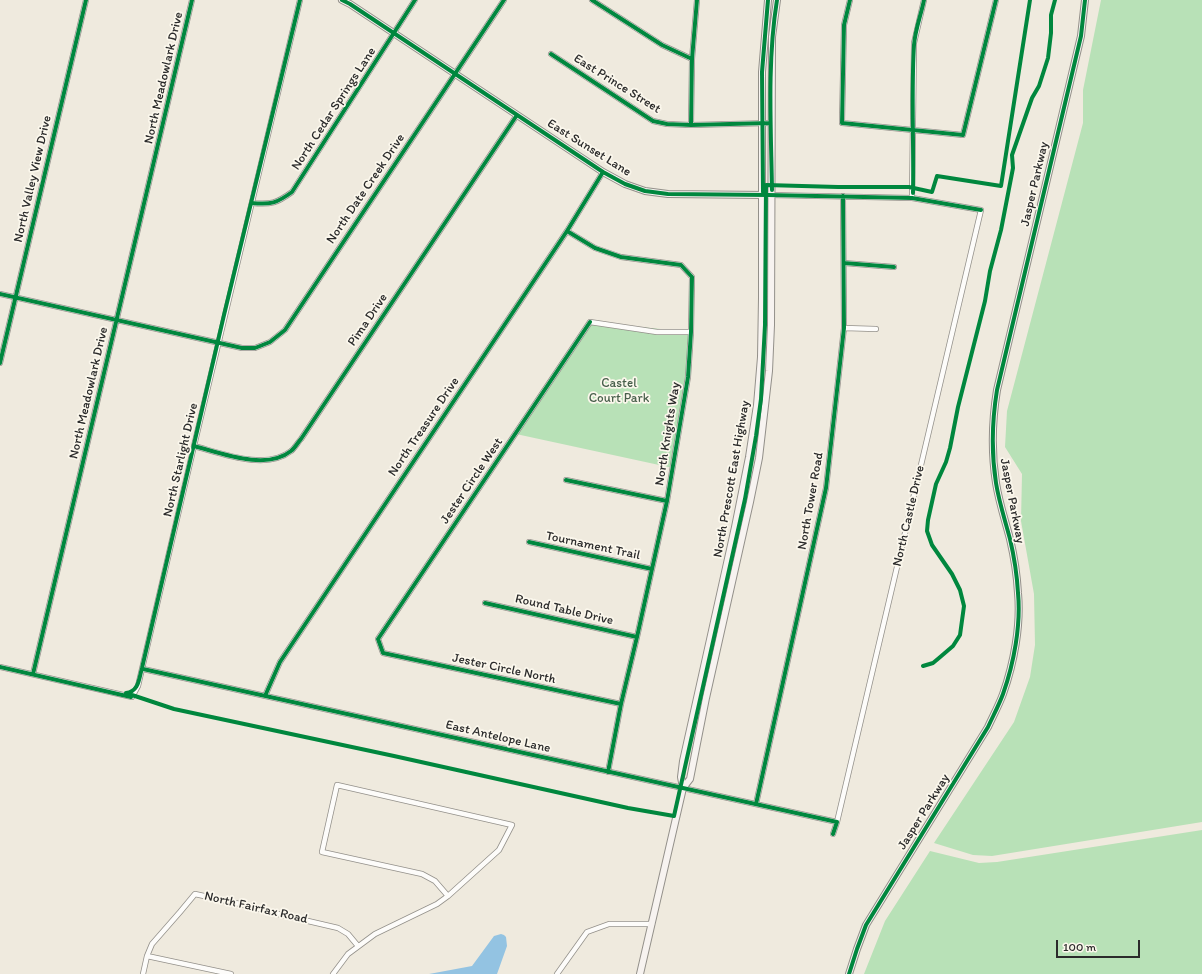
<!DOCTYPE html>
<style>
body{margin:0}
#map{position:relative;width:1202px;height:974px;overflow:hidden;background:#efeade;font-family:Itim,sans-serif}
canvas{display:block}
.scale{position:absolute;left:1056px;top:940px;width:84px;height:18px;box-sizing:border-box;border:2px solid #2b2b2b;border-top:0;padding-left:5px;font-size:12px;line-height:14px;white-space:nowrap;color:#2b2b2b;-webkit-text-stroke:3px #fbf7ec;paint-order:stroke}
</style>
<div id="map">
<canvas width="1202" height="974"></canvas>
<div class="scale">100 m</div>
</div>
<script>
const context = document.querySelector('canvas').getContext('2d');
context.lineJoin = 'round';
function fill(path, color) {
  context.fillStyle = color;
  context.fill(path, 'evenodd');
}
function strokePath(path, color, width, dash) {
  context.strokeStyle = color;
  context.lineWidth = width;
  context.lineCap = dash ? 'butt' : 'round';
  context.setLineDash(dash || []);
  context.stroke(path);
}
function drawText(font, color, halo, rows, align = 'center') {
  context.font = font + ' Itim,sans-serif';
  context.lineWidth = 3.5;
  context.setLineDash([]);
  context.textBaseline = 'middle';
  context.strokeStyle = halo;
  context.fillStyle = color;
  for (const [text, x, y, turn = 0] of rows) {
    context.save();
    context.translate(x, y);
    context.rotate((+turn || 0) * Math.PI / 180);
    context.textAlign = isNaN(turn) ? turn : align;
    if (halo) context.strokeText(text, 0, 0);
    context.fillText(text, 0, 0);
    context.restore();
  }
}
fill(new Path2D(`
 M 1101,0 L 1202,0 L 1202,822 L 992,856 L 973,855 L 934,843 L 1014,722 L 1030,677 L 1035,645 L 1034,594 L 1021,521 L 1022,474 L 1005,447 L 1007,411 L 1083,123 L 1083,90 Z
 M 590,322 L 691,332 L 673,468 L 516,434 Z
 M 1202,830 L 1202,974 L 864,974 L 885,921 L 930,851 L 979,863 L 997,862 Z`), '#b8e1b7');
fill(new Path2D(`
 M 501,934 L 504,935 L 506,937 L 507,946 L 497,974 L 429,974 L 472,966 L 494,936 Z`), '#93c3e2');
const street = new Path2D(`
 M 592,0 L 662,45 L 692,59
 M 850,0 L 844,25 L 842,123 L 963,135 L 996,0
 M 551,54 L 653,121 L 667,124 L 691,125 L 771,123
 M 691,125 L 692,59 L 697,0
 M 770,195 L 912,198 L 981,210 L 837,822
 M 912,198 L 914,43 L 924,0
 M 252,203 C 271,205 277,203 292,192 L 415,0
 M 567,231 L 595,248 L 621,257 L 681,265 L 692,277 L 691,332 L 688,377 L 667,501 L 637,637 L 621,704 L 608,772
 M 844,263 L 894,267
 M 0,294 L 242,348 L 255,348 L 270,342 L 285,330 L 504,0
 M 844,328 L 876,329
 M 0,363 L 86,0
 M 194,446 C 221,453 266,471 291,451 C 295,448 298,442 301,439 L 517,115
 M 566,480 L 667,501
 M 529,542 L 652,569
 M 485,603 L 637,637
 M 0,667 L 132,697 L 138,686 L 194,446 L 300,0
 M 143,669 L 837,822 L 833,834
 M 33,674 L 192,0
 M 265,696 L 280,662 L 567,231 L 603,172
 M 621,704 L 383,653 L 378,639 L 590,322 L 657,332 L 691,332
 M 756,804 L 826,488 L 844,328 L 843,196
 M 147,956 L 231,974
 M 143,974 L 147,956 L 152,944 L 180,912 L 195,894 L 249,906 L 278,914 L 338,928 L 348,934 L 358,946
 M 333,974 L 348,954 L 375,934 L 437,904 L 448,896 L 499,850 L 512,825 L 337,785 L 322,852 L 422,874 L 435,881 L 448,896
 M 557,974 L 587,932 L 609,924 L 652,924`);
const secondary = new Path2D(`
 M 342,0 L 350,4 L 603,172 L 625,184 L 645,191 L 668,194 L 766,195
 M 683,788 L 681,777 L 683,761 L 735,527 L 749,457 L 757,405 L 761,357 L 762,298 L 762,72 L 768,0
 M 640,974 L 683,788 L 690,779 L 706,698 L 750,502 L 759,458 L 769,371 L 771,325 L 772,37 L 777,0
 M 849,974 L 857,949 L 866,925 L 988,727 C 993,716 999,705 1003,694 C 1014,663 1021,625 1018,593 C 1017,575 1014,556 1010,539 C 1005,520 999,502 996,483 C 991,451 992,421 997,390 L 1081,36 L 1085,0`);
strokePath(street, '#93908a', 6);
strokePath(secondary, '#93908a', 8);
strokePath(street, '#fdfcfa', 4.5);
strokePath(secondary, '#f7f3f0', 6);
strokePath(new Path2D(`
 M 300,0 L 224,315 L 142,668 C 139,678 139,692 126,693 L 174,709 L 394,756 L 628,808 L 674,816 L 745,499 L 756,436 L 761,399 L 765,325 L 766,185 L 838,187 L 909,187 L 932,192 L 937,176 L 1001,186 L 1030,0
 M 342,0 L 350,4 L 603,172 L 625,184 L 645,191 L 668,194 L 768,195 L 912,198 L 981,210
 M 592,0 L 662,45 L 692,59
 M 850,0 L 844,25 L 842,123 L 963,135 L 996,0
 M 551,54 L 653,121 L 667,124 L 691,125 L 769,123
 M 691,125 L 692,59 L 697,0
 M 772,190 C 771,127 767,62 777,0
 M 763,192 L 762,72 L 768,0
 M 913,193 C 914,144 911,94 914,45 C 915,30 921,15 924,0
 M 252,203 C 271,205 277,203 292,192 L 415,0
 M 567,231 L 595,248 L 621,257 L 681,265 L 692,277 L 691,332 L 688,377 L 667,501 L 637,637 L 621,704 L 608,772
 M 844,263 L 894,267
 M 0,294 L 242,348 L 255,348 L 270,342 L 285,330 L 504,0
 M 590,322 L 378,639 L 383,653 L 621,704
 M 0,363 L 86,0
 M 194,446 C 221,453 266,471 291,451 C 295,448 298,442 301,439 L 517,115
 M 566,480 L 667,501
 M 529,542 L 652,569
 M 485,603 L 637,637
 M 923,666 L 933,663 L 939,658 L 953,646 L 960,635 L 964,606 L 960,590 L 952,574 L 932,545 L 927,531 L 928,520 L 936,484 L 946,462 L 950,448 L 958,407 L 985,301 L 990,271 L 1001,230 L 1013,168 L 1012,155 L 1032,98 L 1039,86 L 1048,58 L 1051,33 L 1051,15 L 1055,0
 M 0,667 L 131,697
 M 143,669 L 837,822 L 833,834
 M 33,674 L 192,0
 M 265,696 L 280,662 L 567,231 L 603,172
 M 756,804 L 826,488 L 844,328 L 843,196
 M 849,974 L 857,949 L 866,925 L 988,727 C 993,716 999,705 1003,694 C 1014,663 1021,625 1018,593 C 1017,575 1014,556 1010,539 C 1005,520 999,502 996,483 C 991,451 992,421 997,390 L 1081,36 L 1085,0`), '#00873e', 4);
drawText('13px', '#2b2b2b', '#fbf7ec', [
 ["North Meadowlark Drive",164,78,-77],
 ["East Prince Street",617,84,32],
 ["North Cedar Springs Lane",334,109,-57],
 ["East Sunset Lane",589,148,32],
 ["North Valley View Drive",33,179,-77],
 ["Jasper Parkway",1035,184,-77],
 ["North Date Creek Drive",366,189,-56],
 ["Pima Drive",368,320,-56],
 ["North Meadowlark Drive",89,393,-77],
 ["North Treasure Drive",424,427,-56],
 ["North Knights Way",668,434,-81],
 ["North Starlight Drive",181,460,-77],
 ["North Prescott East Highway",732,479,-80],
 ["Jester Circle West",472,481,-56],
 ["North Tower Road",811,501,-80],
 ["Jasper Parkway",1012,501,79],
 ["North Castle Drive",909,516,-77],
 ["Tournament Trail",593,546,12],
 ["Round Table Drive",564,610,13],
 ["Jester Circle North",504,669,12],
 ["East Antelope Lane",498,737,13],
 ["Jasper Parkway",924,812,-58],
 ["North Fairfax Road",256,908,13]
]);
drawText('13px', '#485f4b', '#fbf7ec', [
 ["Castel",619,384],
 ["Court Park",619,399]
]);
</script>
